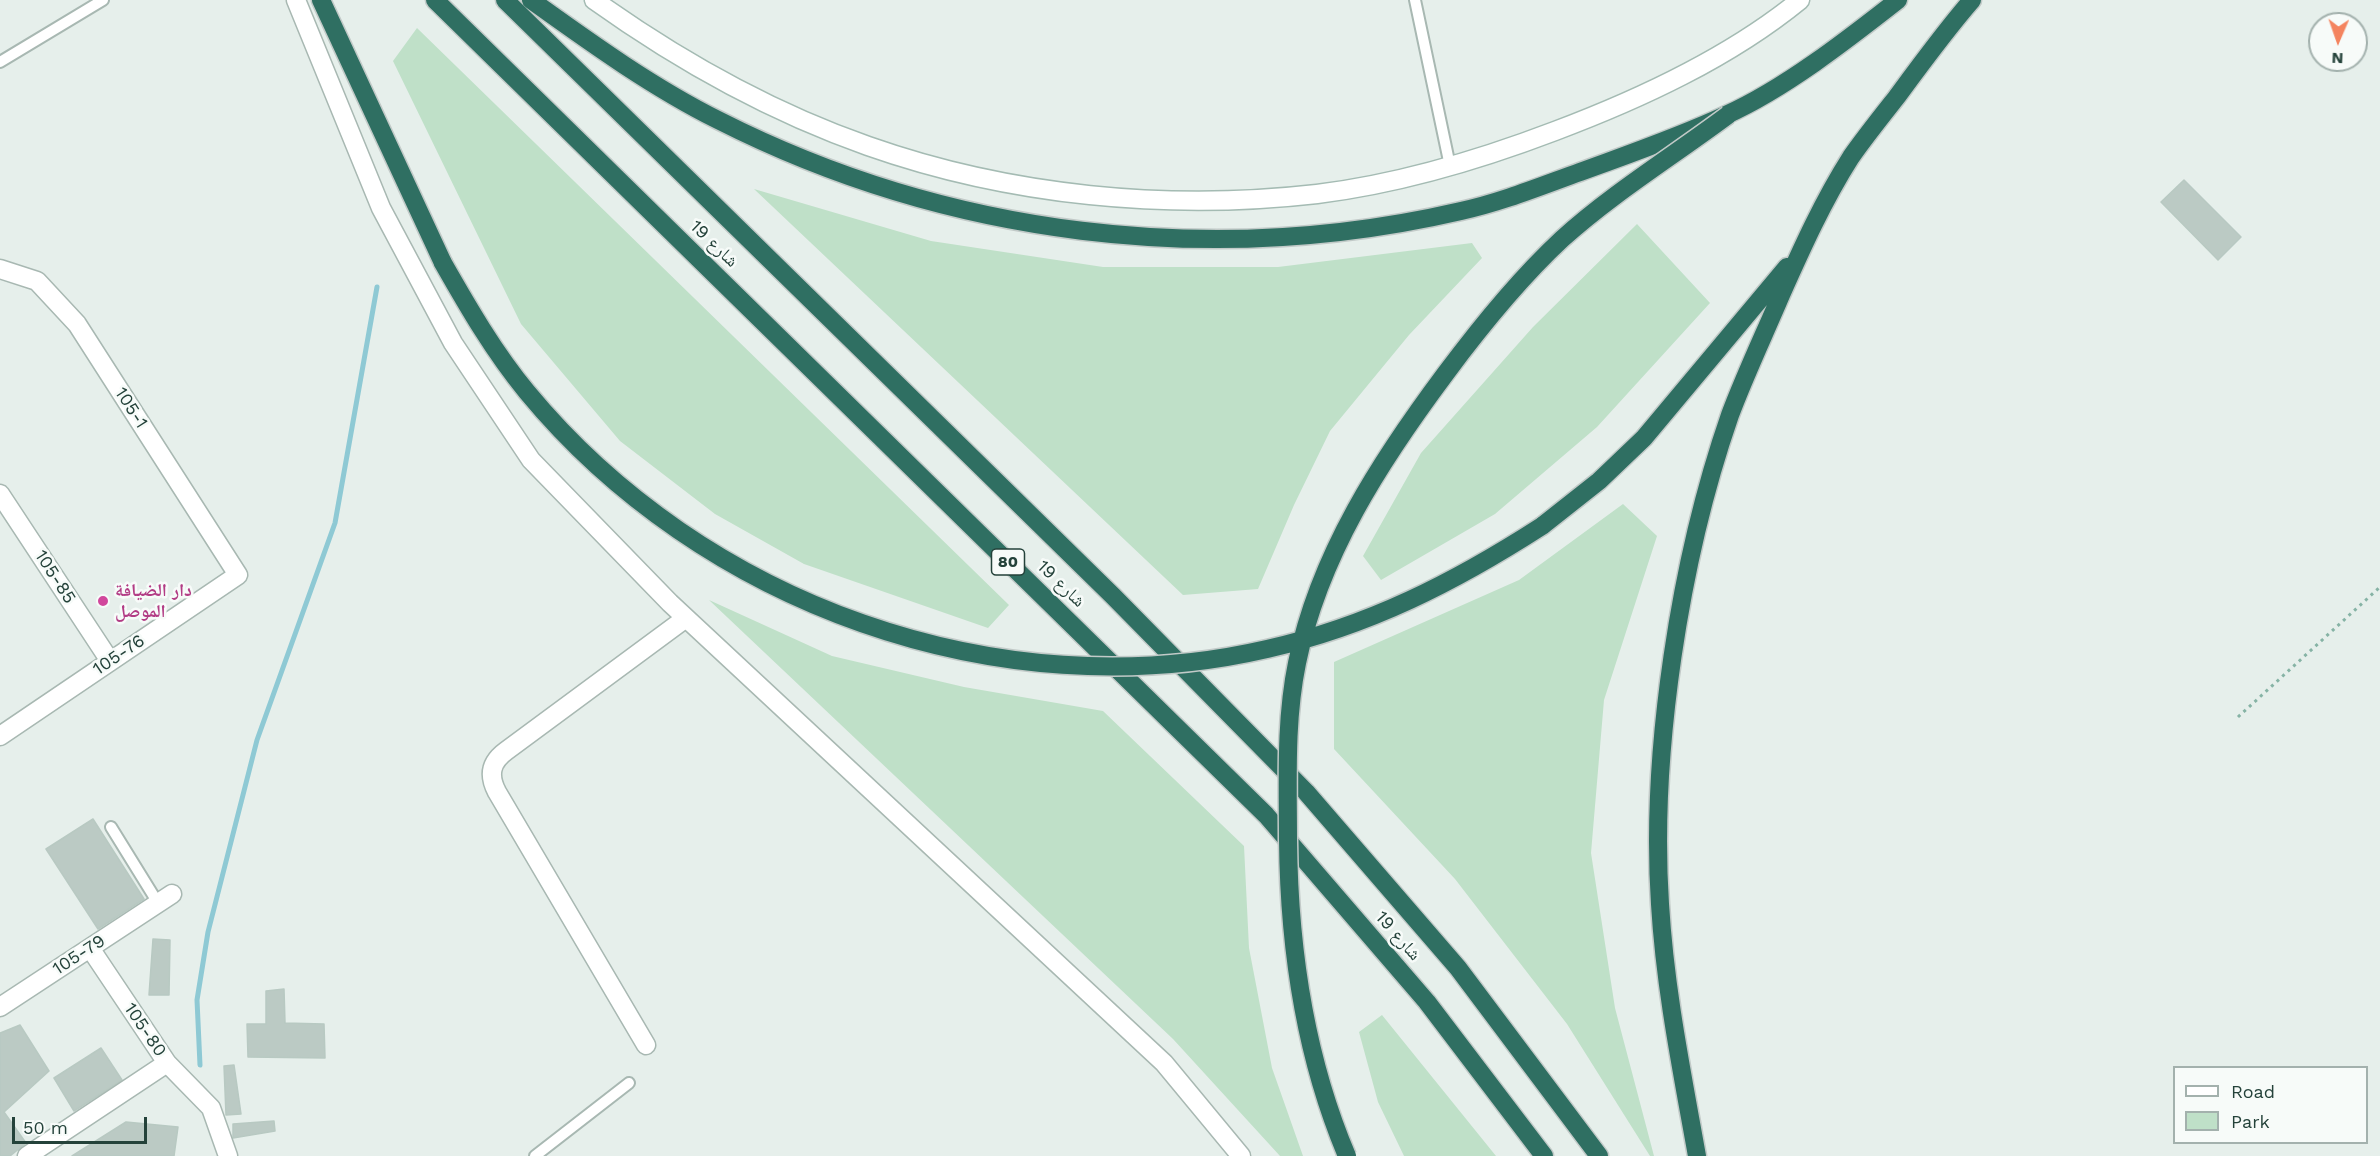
<!DOCTYPE html>
<meta charset="utf-8">
<style>
body{margin:0}
#map{position:relative;width:2380px;height:1156px;overflow:hidden;background:#e6efeb;font-family:"Work Sans",sans-serif}
canvas{display:block}
.legend{position:absolute;left:2173px;top:1066px;width:195px;height:78px;box-sizing:border-box;background:#f7fbf9;border:2px solid #a3b1ad;margin:0;padding:8px 10px;list-style:none;font-size:18px;color:#24423a}
.legend li{display:flex;align-items:center;gap:12px;height:30px}
.legend b{width:30px;border:2px solid #a3b1ad}
.north{position:absolute;left:2308px;top:12px;width:60px;height:60px;box-sizing:border-box;background:#f7fbf9;border:2px solid #a3b1ad;border-radius:50%;rotate:182deg;font-size:16px;font-weight:700;line-height:24px;text-align:center;color:#24423a}
.north::after{content:'';display:block;margin:auto;width:21px;height:27px;background:#f4845f;clip-path:polygon(50% 0,100% 100%,50% 72%,0 100%)}
.scale{position:absolute;left:12px;top:1117px;width:135px;height:27px;box-sizing:border-box;border:3px solid #24423a;border-top:0;padding-left:8px;font-size:18px;line-height:21px;white-space:nowrap;color:#24423a;-webkit-text-stroke:4px #f7fbf9;paint-order:stroke}
</style>
<div id="map">
<canvas width="2380" height="1156"></canvas>
<ul class="legend">
<li><b style="height:8px;background:#fff"></b>Road</li>
<li><b style="height:16px;background:#bfe0c8"></b>Park</li>
</ul>
<div class="north">N</div>
<div class="scale">50 m</div>
</div>
<script>
const context = document.querySelector('canvas').getContext('2d');
context.lineJoin = 'round';
function fill(path, color) {
  context.fillStyle = color;
  context.fill(path, 'evenodd');
}
function strokePath(path, color, width, dash) {
  context.strokeStyle = color;
  context.lineWidth = width;
  context.lineCap = dash ? 'butt' : 'round';
  context.setLineDash(dash || []);
  context.stroke(path);
}
function drawText(font, color, halo, rows, align = 'center') {
  context.font = font + ' "Work Sans","Noto Naskh Arabic",sans-serif';
  context.lineWidth = 5;
  context.setLineDash([]);
  context.textBaseline = 'middle';
  context.strokeStyle = halo;
  context.fillStyle = color;
  for (const [text, x, y, turn = 0] of rows) {
    context.save();
    context.translate(x, y);
    context.rotate((+turn || 0) * Math.PI / 180);
    context.textAlign = isNaN(turn) ? turn : align;
    if (halo) context.strokeText(text, 0, 0);
    context.fillText(text, 0, 0);
    context.restore();
  }
}
fill(new Path2D(`
 M 417,28 L 1009,605 L 988,628 L 804,564 L 715,514 L 620,441 L 521,324 L 393,61 Z
 M 754,189 L 931,241 L 1103,267 L 1278,267 L 1472,243 L 1482,258 L 1409,335 L 1330,431 L 1294,505 L 1258,589 L 1183,595 Z
 M 1637,224 L 1710,303 L 1597,427 L 1495,514 L 1381,580 L 1363,556 L 1421,453 L 1533,327 Z
 M 1623,504 L 1657,536 L 1604,700 L 1591,853 L 1615,1008 L 1654,1156 L 1650,1156 L 1567,1024 L 1455,879 L 1334,749 L 1334,662 L 1519,580 Z
 M 709,600 L 832,656 L 964,687 L 1103,711 L 1244,846 L 1249,948 L 1272,1068 L 1303,1156 L 1280,1156 L 1173,1039 Z
 M 1382,1015 L 1496,1156 L 1404,1156 L 1378,1102 L 1359,1032 Z`), '#bfe0c8');
strokePath(new Path2D(`
 M 200,1065 L 197,1000 L 208,932 L 257,740 L 335,523 L 377,287`), '#8ec9d4', 5);
const building = new Path2D(`
 M 2184,180 L 2241,237 L 2218,260 L 2161,202 Z
 M 93,819 L 144,899 L 98,929 L 46,849 Z
 M 153,939 L 170,940 L 169,995 L 149,995 Z
 M 284,989 L 285,1023 L 324,1024 L 325,1058 L 248,1057 L 247,1024 L 266,1024 L 266,991 Z
 M 20,1025 L 49,1071 L 4,1112 L 26,1143 L 10,1156 L 0,1156 L 0,1033 Z
 M 101,1048 L 122,1080 L 74,1111 L 54,1078 Z
 M 234,1065 L 241,1114 L 226,1115 L 224,1066 Z
 M 274,1121 L 275,1131 L 233,1138 L 233,1124 Z
 M 126,1122 L 178,1127 L 174,1156 L 72,1156 Z`);
fill(building, '#bbcac4');
strokePath(building, '#b8c9c2', 1.5);
const lane = new Path2D(`
 M 1415,0 L 1450,166
 M 0,62 L 103,0
 M 111,827 L 158,903
 M 535,1156 L 629,1083`);
const street = new Path2D(`
 M 296,0 L 381,208 L 453,343 L 531,460 L 670,603 L 1164,1063 L 1241,1156
 M 0,269 L 37,281 L 77,324 L 238,575 L 0,736
 M 0,494 L 110,661
 M 0,1007 L 172,894
 M 646,1045 L 497,792 C 488,775 491,762 506,751 L 686,618
 M 167,1063 L 211,1108 L 228,1156
 M 27,1156 L 167,1063 L 90,948`);
const secondary = new Path2D(`
 M 594,0 C 678,60 771,112 868,146 C 1010,196 1168,211 1317,194 C 1398,184 1479,160 1555,131 C 1640,99 1729,58 1800,0`);
const highway = new Path2D(`
 M 321,0 L 443,263
 M 435,0 L 1266,815 L 1427,1002 L 1544,1156
 M 505,0 L 1113,596 L 1306,792 L 1458,968 L 1599,1156
 M 531,0 C 591,43 652,87 718,120 C 947,236 1211,269 1461,211 C 1502,202 1541,186 1580,172 C 1629,154 1679,137 1726,115 C 1784,89 1847,40 1898,0
 M 1542,526 L 1599,481 L 1644,438 L 1787,267
 M 1697,1156 C 1682,1072 1665,989 1660,904 C 1650,752 1680,559 1730,415 C 1745,375 1764,335 1781,295 C 1802,248 1823,201 1851,157 C 1865,137 1881,117 1896,98 C 1921,64 1945,31 1972,0`);
strokePath(lane, '#a8b8b2', 14);
strokePath(street, '#a8b8b2', 21);
strokePath(secondary, '#a4bbb3', 21);
strokePath(highway, '#c2cac8', 21);
strokePath(new Path2D(`
 M 2238,717 L 2380,587`), '#86b3a5', 3, [3, 4.5]);
strokePath(lane, '#fff', 10);
strokePath(street, '#fff', 18);
strokePath(secondary, '#fff', 18);
strokePath(highway, '#2f6f62', 18);
const highwayBridge = new Path2D(`
 M 443,263 C 468,307 494,352 527,392 C 702,604 999,711 1267,649 C 1369,626 1455,582 1542,526
 M 1347,1156 C 1305,1057 1289,946 1288,840 C 1288,781 1285,721 1297,663 C 1319,555 1381,460 1446,373 C 1481,326 1519,279 1562,239 C 1613,193 1673,156 1728,115`);
strokePath(highwayBridge, '#c2cac8', 21, []);
strokePath(highwayBridge, '#2f6f62', 18);
for (const [x, y, r, color] of [
 [103,601,6,"#d1479c"]
]) {
  const dot = new Path2D();
  dot.arc(x, y, r, 0, 2 * Math.PI);
  context.fillStyle = color;
  context.fill(dot);
  strokePath(dot, '#f7fbf9', 2);
}
for (const [x, y, w] of [
 [1008,562,33]
]) {
  const box = new Path2D();
  box.roundRect(x - w / 2, y - 13, w, 26, 4.5);
  context.fillStyle = '#f7fbf9';
  context.fill(box);
  strokePath(box, '#24423a', 1.5);
}
drawText('bold 16px', '#24423a', null, [
 ["80",1008,562]
]);
drawText('18px', '#24423a', '#f7fbf9', [
 ["شارع 19",714,244,44],
 ["105-1",131,408,57],
 ["105-85",55,577,57],
 ["شارع 19",1061,584,44],
 ["105-76",119,655,-34],
 ["شارع 19",1398,936,49],
 ["105-79",79,955,-33],
 ["105-80",145,1030,56]
]);
drawText('bold 18px', '#b23c85', '#f7fbf9', [
 ["دار الضيافة",115,591],
 ["الموصل",115,612]
], 'left');
</script>
